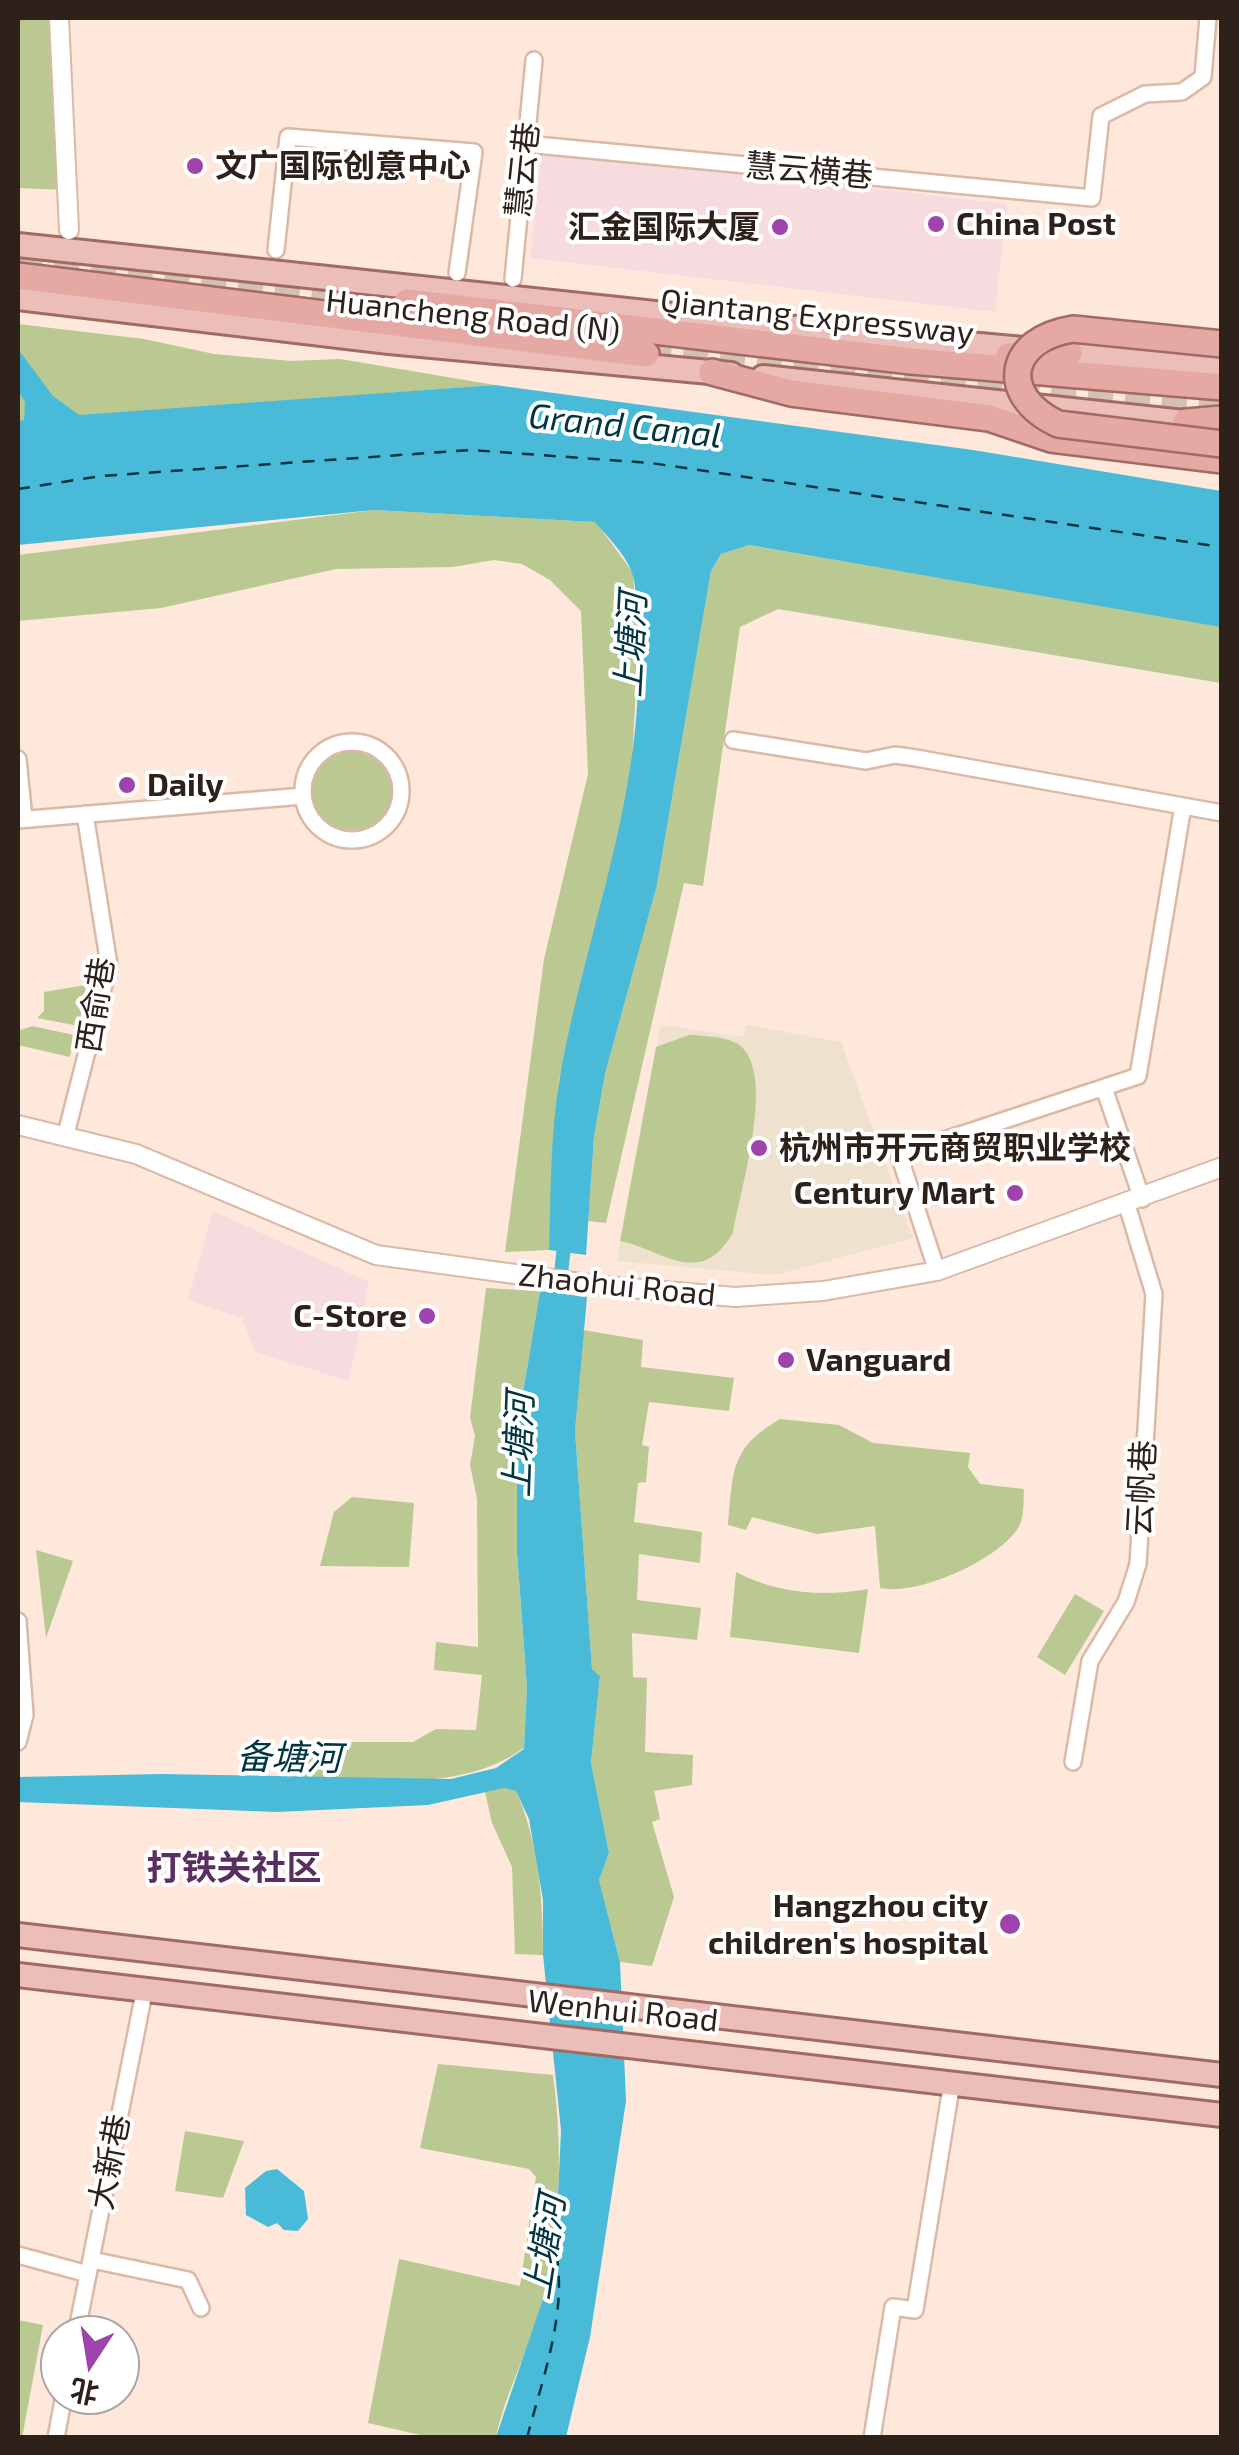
<!DOCTYPE html>
<meta charset="utf-8">
<style>
body{margin:0}
#map{position:relative;width:1239px;height:2455px;overflow:hidden;background:#fee8dc;font-family:"Exo 2","Noto Sans SC",sans-serif}
canvas{display:block}
.frame{position:absolute;inset:0;border:20px solid #2e211a;pointer-events:none}
.north{position:absolute;left:40px;top:2315px;width:100px;height:100px;box-sizing:border-box;background:#fff;border:2px solid #aba6a3;border-radius:50%;rotate:192deg;font-size:28px;font-weight:700;line-height:40px;text-align:center;color:#2e211a}
.north::after{content:'';display:block;margin:auto;width:35px;height:45px;background:#9f43ad;clip-path:polygon(50% 0,100% 100%,50% 72%,0 100%)}
</style>
<div id="map">
<canvas width="1239" height="2455"></canvas>
<div class="frame"></div>
<div class="north">北</div>
</div>
<script>
const context = document.querySelector('canvas').getContext('2d');
context.lineJoin = 'round';
function fill(path, color) {
  context.fillStyle = color;
  context.fill(path, 'evenodd');
}
function strokePath(path, color, width, dash) {
  context.strokeStyle = color;
  context.lineWidth = width;
  context.lineCap = dash ? 'butt' : 'round';
  context.setLineDash(dash || []);
  context.stroke(path);
}
function drawText(font, color, halo, rows, align = 'center') {
  context.font = font + ' "Exo 2","Noto Sans SC",sans-serif';
  context.lineWidth = 8;
  context.setLineDash([]);
  context.textBaseline = 'middle';
  context.strokeStyle = halo;
  context.fillStyle = color;
  for (const [text, x, y, turn = 0] of rows) {
    context.save();
    context.translate(x, y);
    context.rotate((+turn || 0) * Math.PI / 180);
    context.textAlign = isNaN(turn) ? turn : align;
    if (halo) context.strokeText(text, 0, 0);
    context.fillText(text, 0, 0);
    context.restore();
  }
}
fill(new Path2D(`
 M 542,150 L 1007,204 L 995,312 L 530,258 Z
 M 213,1211 L 369,1282 L 349,1381 L 255,1352 L 242,1318 L 188,1300 Z`), '#f6dbdf');
fill(new Path2D(`
 M 661,1025 L 743,1037 L 746,1025 L 841,1042 L 913,1238 L 775,1275 L 617,1261 Z`), '#eee1cd');
fill(new Path2D(`
 M 18,18 L 59,18 L 66,190 L 18,188 Z
 M 18,324 L 144,339 L 214,354 L 291,361 L 340,359 L 495,385 L 18,421 Z
 M 374,510 L 596,522 L 633,573 L 638,653 L 632,760 L 626,811 L 559,1080 L 549,1250 L 505,1252 L 544,959 L 588,774 L 581,611 L 550,580 L 522,564 L 494,560 L 453,567 L 336,569 L 161,608 L 18,621 L 18,555 Z
 M 748,545 L 1221,626 L 1221,683 L 778,609 L 740,627 L 703,886 L 684,883 L 606,1223 L 588,1221 L 594,1136 L 605,1074 L 657,885 L 711,571 L 721,554 Z
 M310 792a41 41 0 1 1 82 0a41 41 0 1 1-82 0Z
 M 86,985 L 79,1026 L 37,1018 L 44,1011 L 44,992 Z
 M 32,1026 L 74,1035 L 70,1057 L 18,1045 L 18,1031 Z
 M 689,1035 C 704,1036 723,1036 736,1043 C 779,1066 740,1191 733,1232 C 701,1291 660,1248 620,1241 L 656,1047 Z
 M 486,1288 L 540,1291 L 517,1429 L 517,1552 L 527,1687 L 524,1748 C 461,1793 377,1779 303,1778 L 302,1742 L 413,1742 L 436,1729 L 476,1730 L 482,1675 L 434,1670 L 436,1642 L 478,1647 L 477,1499 L 470,1465 L 475,1436 L 470,1418 Z
 M 583,1330 L 643,1340 L 641,1367 L 734,1378 L 729,1411 L 649,1402 L 642,1445 L 649,1447 L 646,1482 L 638,1483 L 634,1522 L 702,1532 L 700,1563 L 639,1554 L 637,1600 L 701,1608 L 697,1640 L 632,1633 L 633,1677 L 647,1678 L 645,1752 L 693,1755 L 692,1785 L 654,1791 L 660,1819 L 652,1822 L 674,1897 L 652,1966 L 620,1962 L 599,1880 L 609,1853 L 591,1763 L 600,1676 L 592,1669 L 575,1431 Z
 M 780,1419 L 839,1425 L 873,1443 L 970,1453 L 968,1467 L 980,1484 L 1024,1489 C 1023,1502 1025,1517 1018,1528 C 998,1560 918,1596 880,1588 L 875,1526 L 817,1534 L 752,1517 L 746,1530 L 728,1525 C 733,1471 730,1448 780,1419 Z
 M 352,1497 L 414,1503 L 409,1567 L 320,1566 L 334,1512 Z
 M 36,1550 L 73,1561 L 46,1638 Z
 M 736,1572 C 778,1594 823,1597 868,1589 L 859,1653 L 730,1637 Z
 M 1075,1594 L 1104,1611 L 1065,1675 L 1037,1657 Z
 M 504,1788 L 516,1791 C 539,1843 543,1899 543,1955 L 515,1954 L 512,1867 L 492,1823 L 485,1792 Z
 M 438,2064 L 553,2075 C 563,2149 561,2226 543,2298 C 532,2346 506,2389 496,2437 L 429,2437 L 368,2423 L 399,2259 L 520,2286 L 536,2177 L 529,2169 L 420,2148 Z
 M 185,2131 L 244,2141 L 223,2198 L 175,2191 Z
 M 18,2320 L 43,2325 L 22,2438 L 18,2437 Z`), '#bac892');
fill(new Path2D(`
 M 18,349 L 53,396 L 79,415 L 495,385 L 973,450 L 1221,491 L 1221,627 L 749,545 L 721,554 L 711,571 L 657,885 L 605,1074 L 594,1136 L 586,1255 L 549,1250 C 551,1193 550,1133 560,1077 C 587,926 648,786 637,631 C 635,612 638,587 631,570 C 624,553 607,536 595,522 L 374,510 L 18,545 L 18,421 L 24,420 L 25,402 L 18,391 Z
 M 540,1291 L 587,1297 L 575,1431 L 592,1669 L 600,1676 L 591,1763 L 609,1853 L 599,1880 L 620,1962 L 626,2101 L 590,2337 L 566,2437 L 496,2437 L 543,2299 L 558,2196 L 561,2130 L 543,1955 L 543,1900 L 529,1819 L 516,1791 L 504,1788 L 428,1805 L 277,1812 L 18,1802 L 18,1777 L 161,1774 L 451,1779 L 496,1768 L 524,1749 L 527,1687 L 517,1552 L 517,1429 Z
 M 277,2169 L 304,2191 L 308,2219 L 298,2231 L 284,2230 L 277,2223 L 268,2227 L 246,2215 L 245,2188 L 266,2171 Z`), '#49bad7');
strokePath(new Path2D(`
 M 557,1310 L 565,1237`), '#49bad7', 14);
strokePath(new Path2D(`
 M 18,489 L 101,476 L 471,450 L 651,463 L 1222,547
 M 527,2438 C 544,2372 572,2302 552,2235`), '#003541', 2.5, [12, 10]);
strokePath(new Path2D(`
 M 18,256 L 407,302
 M 646,354 L 1222,407`), '#d4c0b5', 25, [25, 12]);
const minor = new Path2D(`
 M 526,144 L 1092,198 L 1101,116 L 1145,94 L 1182,92 L 1203,77 L 1208,18
 M 276,250 L 288,137 L 474,152 L 457,273
 M 513,279 L 534,60
 M 733,740 L 866,761 L 895,755 L 916,758 L 1222,813
 M303 791a49 49 0 1 1 98 0a49 49 0 1 1-98 0Z
 M 18,759 L 24,819
 M 18,820 L 303,796
 M 1104,1088 L 1142,1199
 M 66,1134 L 109,965 L 85,814
 M 937,1271 L 899,1155 L 1138,1076 L 1183,806
 M 18,1621 L 25,1715 L 18,1742
 M 1073,1762 L 1090,1661 L 1126,1602 L 1138,1564 L 1154,1294 L 1127,1205
 M 18,2255 L 88,2274
 M 92,2260 L 188,2280 L 201,2308
 M 76,2335 L 145,1988
 M 56,2438 L 64,2395
 M 872,2438 L 893,2307 L 915,2310 L 952,2082`);
const tertiary = new Path2D(`
 M 59,18 L 69,230
 M 18,1125 L 136,1154 L 376,1255 L 595,1285 L 735,1297 L 823,1291 L 937,1271 L 1222,1167`);
const primary = new Path2D(`
 M 18,245 L 814,330 L 1222,367
 M 18,298 L 389,342 L 731,374
 M 763,377 L 1203,424
 M 18,1935 L 1222,2075
 M 18,1975 L 1222,2115`);
const trunk = new Path2D(`
 M 18,276 L 646,354
 M 407,302 L 911,361 L 1222,387
 M 1009,356 L 1069,353
 M 712,372 L 791,393 L 989,418 L 1051,439 L 1222,460
 M 1186,422 L 1222,419`);
strokePath(minor, '#dbb9a6', 20);
strokePath(tertiary, '#dbb9a6', 22);
strokePath(primary, '#a16a63', 28);
strokePath(trunk, '#a16a63', 30);
strokePath(minor, '#fff', 15);
strokePath(tertiary, '#fff', 18);
strokePath(primary, '#ecbeb9', 22);
strokePath(trunk, '#e6a8a2', 25);
const trunkBridge = new Path2D(`
 M 1222,344 L 1073,329 C 1008,339 997,395 1058,424 L 1222,444`);
strokePath(trunkBridge, '#a16a63', 30, []);
strokePath(trunkBridge, '#e6a8a2', 25);
for (const [x, y, r, color] of [
 [195,166,10,"#9f43ad"],
 [936,224,10,"#9f43ad"],
 [780,227,10,"#9f43ad"],
 [127,785,10,"#9f43ad"],
 [759,1148,10,"#9f43ad"],
 [1015,1193,10,"#9f43ad"],
 [427,1316,10,"#9f43ad"],
 [786,1360,10,"#9f43ad"],
 [1010,1924,12,"#9f43ad"]
]) {
  const dot = new Path2D();
  dot.arc(x, y, r, 0, 2 * Math.PI);
  context.fillStyle = color;
  context.fill(dot);
  strokePath(dot, '#fff', 4);
}
drawText('bold 32px', '#2e211a', '#fff', [
 ["文广国际创意中心",215,166],
 ["China Post",956,224],
 ["汇金国际大厦",760,227,"right"],
 ["Daily",147,785],
 ["杭州市开元商贸职业学校",779,1148],
 ["Century Mart",995,1193,"right"],
 ["C-Store",407,1316,"right"],
 ["Vanguard",806,1360],
 ["Hangzhou city",988,1906,"right"],
 ["children's hospital",988,1943,"right"]
], 'left');
drawText('32px', '#2e211a', '#fff', [
 ["慧云巷",523,170,-84],
 ["慧云横巷",809,171,5],
 ["Huancheng Road (N)",473,316,6],
 ["Qiantang Expressway",817,317,6],
 ["西俞巷",96,1005,-81],
 ["Zhaohui Road",617,1285,6],
 ["云帆巷",1142,1488,-87],
 ["Wenhui Road",623,2011,6],
 ["大新巷",110,2162,-79]
]);
drawText('italic 35px', '#003541', '#fff', [
 ["Grand Canal",625,426,6],
 ["上塘河",631,645,-87],
 ["上塘河",519,1445,-88],
 ["备塘河",289,1758,1],
 ["上塘河",545,2247,-81]
]);
drawText('bold 35px', '#5b2e62', '#fff', [
 ["打铁关社区",234,1868]
]);
</script>
